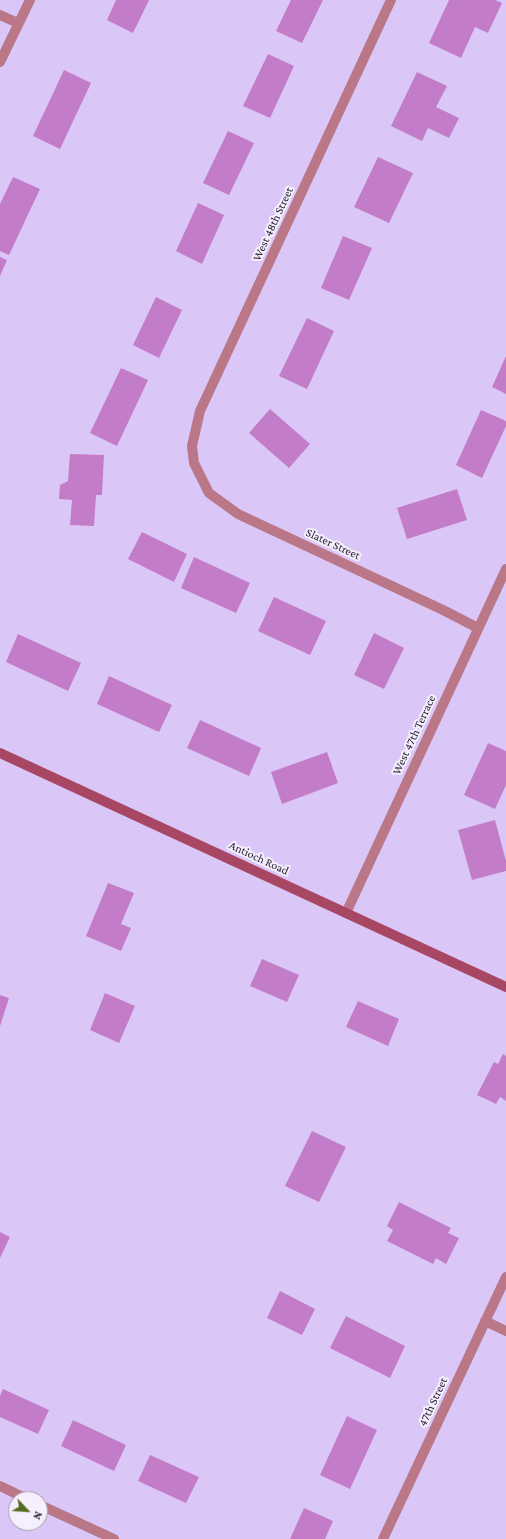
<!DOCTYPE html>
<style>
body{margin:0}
#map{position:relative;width:506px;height:1539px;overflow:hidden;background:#dbc7f7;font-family:"Crimson Pro",serif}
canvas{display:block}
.north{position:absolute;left:8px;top:1491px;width:40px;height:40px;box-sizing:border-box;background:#f5effe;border:1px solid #a59eae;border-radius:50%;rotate:115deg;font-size:11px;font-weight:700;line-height:16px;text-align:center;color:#2c2436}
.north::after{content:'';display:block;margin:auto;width:14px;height:18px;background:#556c1c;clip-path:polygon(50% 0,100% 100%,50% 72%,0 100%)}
</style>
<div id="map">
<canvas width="506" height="1539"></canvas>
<div class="north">N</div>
</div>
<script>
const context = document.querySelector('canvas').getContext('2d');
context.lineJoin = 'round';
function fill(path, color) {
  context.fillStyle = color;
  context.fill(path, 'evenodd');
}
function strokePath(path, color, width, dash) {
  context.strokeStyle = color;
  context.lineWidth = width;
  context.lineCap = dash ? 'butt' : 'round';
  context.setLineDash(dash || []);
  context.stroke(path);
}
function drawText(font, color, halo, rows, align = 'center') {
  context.font = font + ' "Crimson Pro",serif';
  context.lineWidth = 4;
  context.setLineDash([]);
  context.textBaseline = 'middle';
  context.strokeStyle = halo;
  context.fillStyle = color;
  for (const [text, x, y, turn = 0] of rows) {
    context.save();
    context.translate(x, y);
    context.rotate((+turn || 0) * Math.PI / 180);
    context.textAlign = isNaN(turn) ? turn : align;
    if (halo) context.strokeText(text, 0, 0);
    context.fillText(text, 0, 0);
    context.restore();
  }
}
fill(new Path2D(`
 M 116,0 L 149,0 L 133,33 L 107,20 Z
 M 291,0 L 323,0 L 302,43 L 276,31 Z
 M 449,0 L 495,0 L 502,3 L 488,33 L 475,27 L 461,58 L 429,43 Z
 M 268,54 L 294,66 L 270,118 L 243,106 Z
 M 64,70 L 91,83 L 60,149 L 33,136 Z
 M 417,72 L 447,86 L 436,107 L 459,118 L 449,138 L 428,128 L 422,141 L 391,126 Z
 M 228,131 L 254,143 L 229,195 L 203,183 Z
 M 378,157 L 413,173 L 389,223 L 354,207 Z
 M 13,177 L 40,189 L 9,255 L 0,251 L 0,204 Z
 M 198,203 L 224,215 L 202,264 L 176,251 Z
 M 343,236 L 372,248 L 349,300 L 321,288 Z
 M 0,257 L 7,260 L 0,276 Z
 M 156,297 L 182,310 L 159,358 L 133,345 Z
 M 307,318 L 334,331 L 307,389 L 279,376 Z
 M 506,356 L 506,394 L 492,387 Z
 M 121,368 L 148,380 L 117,446 L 90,433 Z
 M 270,409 L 310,444 L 289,468 L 249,433 Z
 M 481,410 L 506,421 L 506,426 L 482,478 L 456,465 Z
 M 70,454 L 104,455 L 102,495 L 96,495 L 94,526 L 70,525 L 72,500 L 59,499 L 60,485 L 68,481 Z
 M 457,489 L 467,520 L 407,539 L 397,508 Z
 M 142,532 L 187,554 L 174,582 L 128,559 Z
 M 194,557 L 250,583 L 236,613 L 181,588 Z
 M 274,597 L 326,621 L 310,655 L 258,631 Z
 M 374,633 L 404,648 L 384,689 L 354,675 Z
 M 18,634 L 81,663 L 68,691 L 6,662 Z
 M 109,676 L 172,705 L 159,732 L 97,704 Z
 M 200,720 L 261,748 L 249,776 L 187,748 Z
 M 488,743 L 506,751 L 506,785 L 495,809 L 464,795 Z
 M 327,752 L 338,783 L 282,804 L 271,772 Z
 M 495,820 L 506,861 L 506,871 L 472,880 L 458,830 Z
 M 108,883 L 134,893 L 121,924 L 131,928 L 121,951 L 86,936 Z
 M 262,959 L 299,975 L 287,1002 L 250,986 Z
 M 105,993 L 135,1006 L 119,1043 L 90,1030 Z
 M 0,995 L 9,998 L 0,1026 Z
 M 358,1001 L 399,1019 L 388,1046 L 346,1027 Z
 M 503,1054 L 506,1056 L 506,1101 L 500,1097 L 496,1104 L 477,1095 L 494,1062 L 498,1064 Z
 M 312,1131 L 346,1147 L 319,1202 L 285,1186 Z
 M 399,1202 L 451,1228 L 448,1233 L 459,1238 L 446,1264 L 436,1258 L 433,1264 L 387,1241 L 393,1230 L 387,1226 Z
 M 0,1232 L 10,1237 L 0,1258 Z
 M 280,1291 L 315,1309 L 302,1335 L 267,1318 Z
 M 346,1316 L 405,1346 L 390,1378 L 330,1348 Z
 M 3,1389 L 49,1410 L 38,1434 L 0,1417 L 0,1396 Z
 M 347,1416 L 377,1430 L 350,1489 L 320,1475 Z
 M 73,1420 L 126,1445 L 114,1471 L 61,1446 Z
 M 150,1455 L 199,1477 L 186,1503 L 138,1481 Z
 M 304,1508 L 333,1521 L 325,1539 L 290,1539 Z`), '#c27cc8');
strokePath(new Path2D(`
 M 391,0 L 200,411 L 192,446 L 194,463 L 209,493 L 238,514 L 443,610 L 478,628
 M 0,15 L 18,23
 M 0,62 L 30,0
 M 346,913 L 506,569
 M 485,1321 L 506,1331
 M 0,1486 L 27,1499
 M 40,1505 L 114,1539
 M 383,1539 L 506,1277`), '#ba7787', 10);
strokePath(new Path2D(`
 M 0,753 L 506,987`), '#a84763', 10);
drawText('12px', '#2c2436', '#f5effe', [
 ["West 48th Street",273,224,-65],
 ["Slater Street",333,544,25],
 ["West 47th Terrace",414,735,-65],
 ["Antioch Road",259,858,25],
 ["47th Street",433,1402,-65]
]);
</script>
